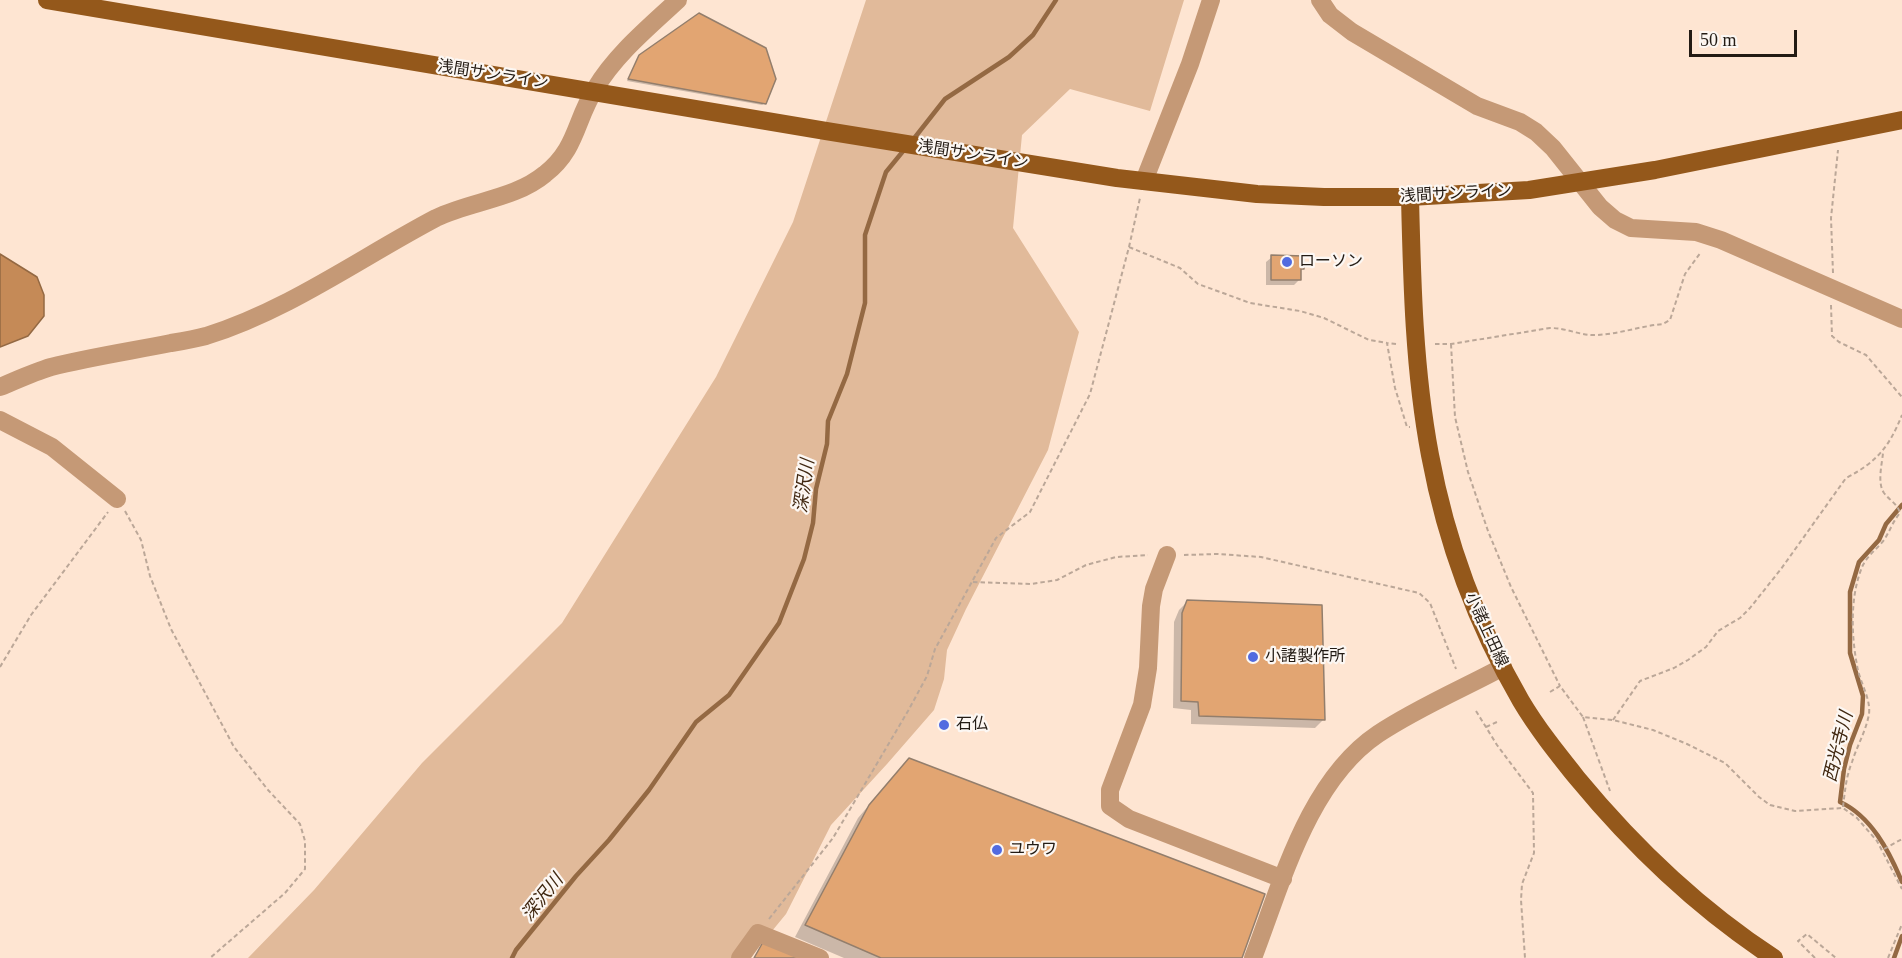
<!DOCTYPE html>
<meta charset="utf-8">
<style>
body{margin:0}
#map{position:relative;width:1902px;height:958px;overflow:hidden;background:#fee5d2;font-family:"Times New Roman",serif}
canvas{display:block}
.scale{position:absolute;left:1689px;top:30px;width:108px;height:27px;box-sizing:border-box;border:3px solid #231b14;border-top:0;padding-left:8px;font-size:18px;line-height:21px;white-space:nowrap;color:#231b14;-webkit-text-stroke:4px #fcf7f3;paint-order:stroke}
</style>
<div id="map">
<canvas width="1902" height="958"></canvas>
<div class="scale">50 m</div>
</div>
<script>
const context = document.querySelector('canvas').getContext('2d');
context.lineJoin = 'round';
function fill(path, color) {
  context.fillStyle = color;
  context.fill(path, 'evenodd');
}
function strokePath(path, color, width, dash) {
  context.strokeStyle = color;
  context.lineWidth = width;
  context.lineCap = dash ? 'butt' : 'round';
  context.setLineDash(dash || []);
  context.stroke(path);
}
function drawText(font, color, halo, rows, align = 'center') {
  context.font = font + ' "Times New Roman","Noto Sans JP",serif';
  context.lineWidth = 4.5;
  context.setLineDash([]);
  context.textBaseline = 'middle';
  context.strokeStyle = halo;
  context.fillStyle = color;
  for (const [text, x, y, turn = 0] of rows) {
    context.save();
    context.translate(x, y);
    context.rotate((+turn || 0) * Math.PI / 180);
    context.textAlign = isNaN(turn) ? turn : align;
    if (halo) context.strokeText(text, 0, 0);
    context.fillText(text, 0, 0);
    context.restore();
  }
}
fill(new Path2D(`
 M 866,0 L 1184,0 L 1150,111 L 1070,89 L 1022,135 L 1013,228 L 1079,332 L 1048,450 L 966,609 L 947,650 L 944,679 L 934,710 L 887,764 L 831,825 L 786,914 L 763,942 L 744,958 L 248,958 L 314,890 L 422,763 L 562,623 L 716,377 L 793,222 Z`), '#e1ba9a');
const water = new Path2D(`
 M 0,254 L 37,277 L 44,295 L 44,316 L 28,336 L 0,347 Z`);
fill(water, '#c58a57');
strokePath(water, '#946943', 1.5);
fill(new Path2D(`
 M 640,56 L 765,103 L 762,105 L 627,81 Z
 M 1272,257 L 1302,268 L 1299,271 L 1299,280 L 1294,285 L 1266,285 L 1266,262 Z
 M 1187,602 L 1323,720 L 1315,728 L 1191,724 L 1191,710 L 1173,708 L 1174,622 L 1179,610 Z
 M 898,771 L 1240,958 L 844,958 L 795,937 L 858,818 Z`), '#0003');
strokePath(new Path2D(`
 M 912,141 L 945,99 L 1009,57 L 1033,35 L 1056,0
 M 1902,505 L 1886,524 L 1879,540 L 1859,562 L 1850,592 L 1850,653 L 1863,696 L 1862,714 L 1850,745 L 1844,769 L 1840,802 C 1871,816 1889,851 1902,882
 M 512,958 L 516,950 L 576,876 L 609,840 L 649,790 L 696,722 L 729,695 L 779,623 L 804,559 L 813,523 L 816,489 L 827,444 L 828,421 L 847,374 L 865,303 L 865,235 L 886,172 L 904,150
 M 1894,958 L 1902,936`), '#946943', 4.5);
const building = new Path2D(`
 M 699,13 L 766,48 L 776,79 L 766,104 L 628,79 L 639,55 Z
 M 1271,255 L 1304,256 L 1304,269 L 1301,269 L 1301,280 L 1271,280 Z
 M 1187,600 L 1322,605 L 1325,720 L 1199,716 L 1198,702 L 1181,701 L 1182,613 Z
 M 909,758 L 1265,894 L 1242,958 L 881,958 L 805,925 L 869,805 Z
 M 763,942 L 807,958 L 754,958 Z`);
fill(building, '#e2a572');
strokePath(building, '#937e6c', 1.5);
strokePath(new Path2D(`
 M 1129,247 L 1180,268 L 1198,284 L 1223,293 L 1250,303 L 1300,311 L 1324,318 L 1369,340 L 1387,343
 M 1833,273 L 1831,218 L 1838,150
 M 1831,305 L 1832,336 L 1839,342 L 1866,355 L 1902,397
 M 1396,344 L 1387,343 L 1395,388 L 1407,427 L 1410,427
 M 1435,344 L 1451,344 L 1550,328 C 1568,328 1580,336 1597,335 C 1619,334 1641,326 1663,324 L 1670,320 L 1685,274 L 1701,252
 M 1451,344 L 1455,417 L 1468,472 L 1488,531 L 1511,587 L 1560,686
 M 125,511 L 141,540 L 150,576 L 171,629 L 234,747 L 268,790 L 300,824 L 305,841 L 305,869 L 285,893 L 210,958
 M 1184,555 L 1217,554 L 1261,557 L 1419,593 L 1430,603 L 1456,669
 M 973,582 L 1031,584 L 1057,580 L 1086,565 L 1116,557 L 1148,555
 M 0,667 L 31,615 L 108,512
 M 1550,692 L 1560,686 L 1583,717 L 1613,720 L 1653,730 L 1687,744 L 1725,763 L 1759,797 L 1770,805 L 1795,811 L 1843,808 L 1857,818 L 1877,841 L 1902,889
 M 1476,711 L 1497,745 L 1533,793 L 1534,853 L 1522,884 L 1521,900 L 1525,958
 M 1583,717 L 1610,791
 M 1613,720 L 1640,681 L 1674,668 L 1688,660 L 1706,647 L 1718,631 L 1740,618 L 1750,608 L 1781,569 L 1846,478 C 1877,462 1889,447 1902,415
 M 1486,727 L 1497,722
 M 1843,807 C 1845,791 1846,777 1852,762 C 1857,746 1866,731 1869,714 C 1871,698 1859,681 1857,665 C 1851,634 1850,594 1863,565 C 1868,555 1877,549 1884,540 C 1890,531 1893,521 1900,513 C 1897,503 1890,501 1884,493 C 1877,483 1882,464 1883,453
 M 1884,849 L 1902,839
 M 769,919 L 833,838 L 908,711 L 927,676 L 935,649 L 996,538 L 1030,512 L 1090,394 L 1129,247 L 1140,198
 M 1815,958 L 1798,941 L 1807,934 L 1836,958
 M 1888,958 L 1902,924`), '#bba798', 2, [4.5, 3]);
strokePath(new Path2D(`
 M 1320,0 L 1330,15 L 1352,32 L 1477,106 L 1520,122 L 1536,132 L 1553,148 L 1600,207 L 1615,220 L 1631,228 L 1696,232 L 1721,240 L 1902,319
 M 1144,181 L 1190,64 L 1211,0
 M 0,387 C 17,380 34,372 51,367 C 90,357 131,351 171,343 C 183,341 195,339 206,336 C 289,310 360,258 436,218 C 471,201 515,199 545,174 C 577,149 575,121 595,89 C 616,54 648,28 678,0
 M 0,420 L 52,447 L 117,499
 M 1167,555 L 1154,589 L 1151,606 L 1148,668 L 1142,705 L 1110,790 L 1110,806 L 1129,819 L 1283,879
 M 740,958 L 758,933 L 820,958
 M 1253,958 C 1282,883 1308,781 1378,734 C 1417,708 1462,689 1503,667`), '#c59976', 18);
strokePath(new Path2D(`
 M 47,0 L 826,131 L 1117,178 L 1257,194 L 1324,197 L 1410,197 L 1529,190 L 1655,170 L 1902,120
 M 1410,197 C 1412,283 1414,370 1430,455 C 1446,541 1477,625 1521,701 C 1537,728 1557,753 1577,778 C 1634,847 1699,909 1774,958`), '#94581b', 18);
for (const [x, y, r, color] of [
 [1287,262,6,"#526be0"],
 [1253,657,6,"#526be0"],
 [944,725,6,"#526be0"],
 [997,850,6,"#526be0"]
]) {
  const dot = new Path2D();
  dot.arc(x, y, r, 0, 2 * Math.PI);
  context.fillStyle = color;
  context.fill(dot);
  strokePath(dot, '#fcf7f3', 2);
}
drawText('16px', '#231b14', '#fcf7f3', [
 ["浅間サンライン",493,75,9],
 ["浅間サンライン",973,155,9],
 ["浅間サンライン",1456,194,-3],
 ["小諸上田線",1486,630,65]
]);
drawText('16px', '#231b14', '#fcf7f3', [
 ["ローソン",1299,262],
 ["小諸製作所",1265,657],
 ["石仏",956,725],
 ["ユウワ",1009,850]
], 'left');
drawText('italic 18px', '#412811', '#fcf7f3', [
 ["深沢川",805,486,-82],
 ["西光寺川",1839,747,-76],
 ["深沢川",543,898,-51]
]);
</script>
